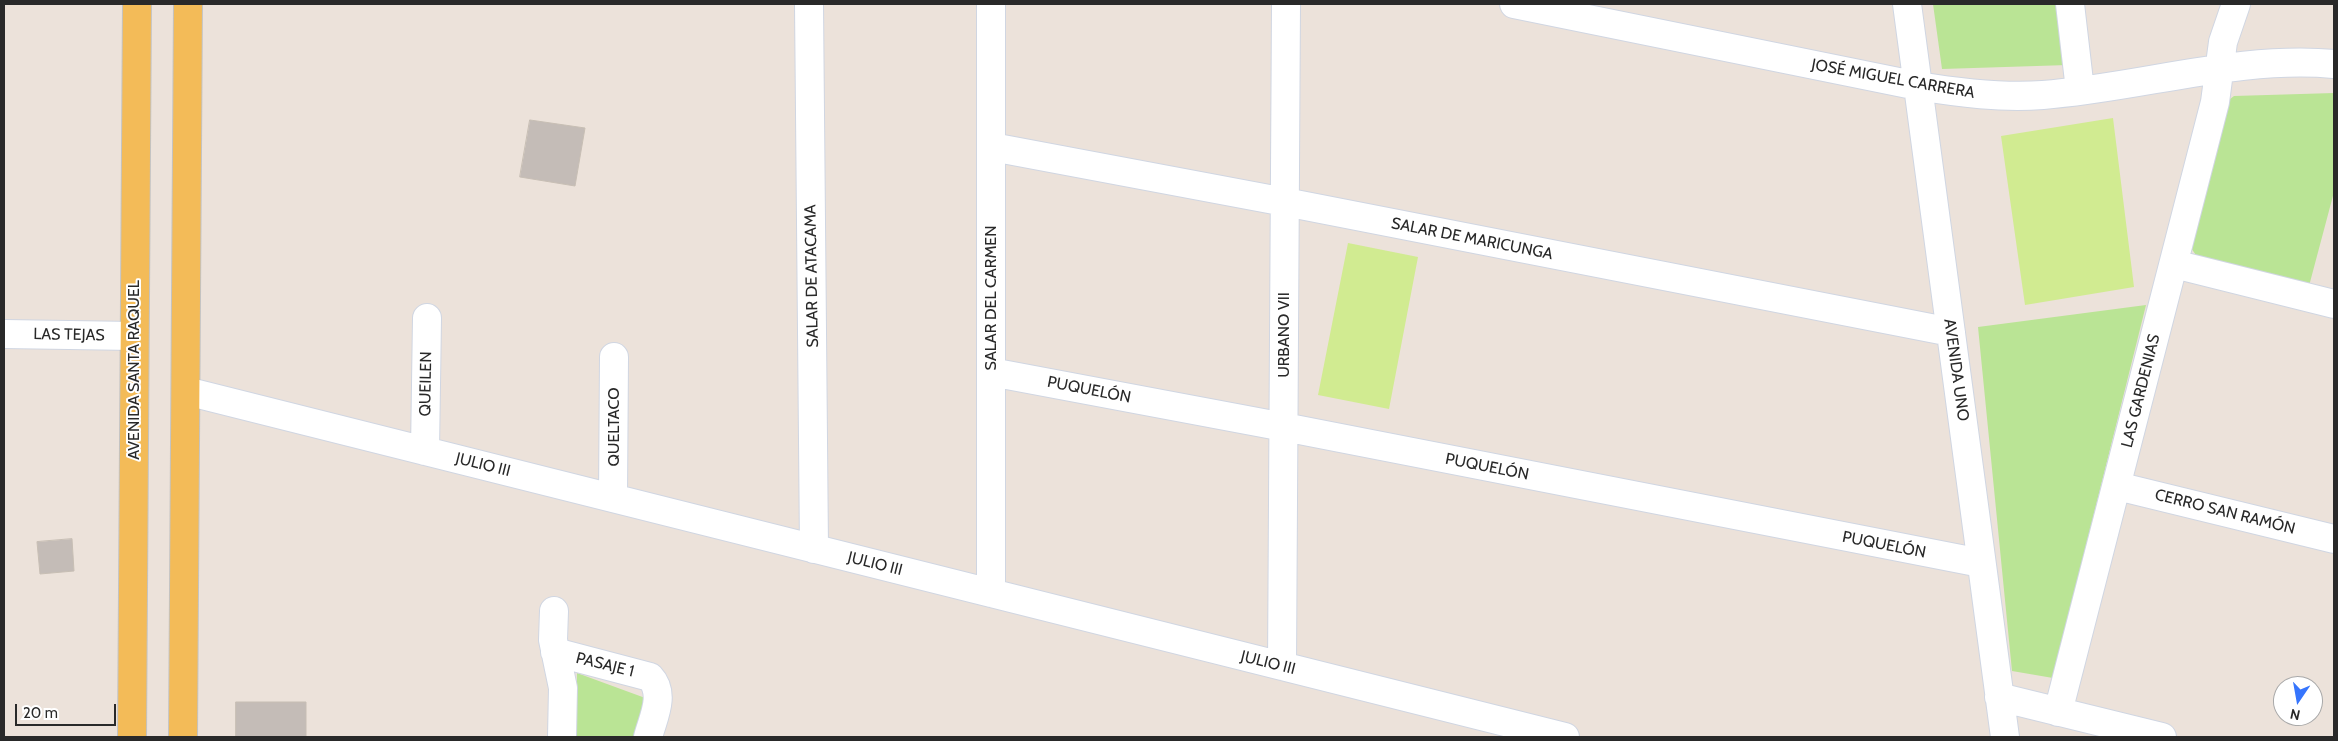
<!DOCTYPE html>
<meta charset="utf-8">
<style>
body{margin:0}
#map{position:relative;width:2338px;height:741px;overflow:hidden;background:#ece2da;font-family:Cabin,sans-serif}
canvas{display:block}
.frame{position:absolute;inset:0;border:5px solid #292929;pointer-events:none}
.north{position:absolute;left:2273px;top:676px;width:50px;height:50px;box-sizing:border-box;background:#fff;border:1px solid #a9a9a9;border-radius:50%;rotate:192deg;font-size:14px;font-weight:700;line-height:20px;text-align:center;color:#292929}
.north::after{content:'';display:block;margin:auto;width:18px;height:22px;background:#3675fd;clip-path:polygon(50% 0,100% 100%,50% 72%,0 100%)}
.scale{position:absolute;left:15px;top:704px;width:101px;height:22px;box-sizing:border-box;border:2px solid #292929;border-top:0;padding-left:6px;font-size:15px;line-height:18px;white-space:nowrap;color:#292929;-webkit-text-stroke:4px #fff;paint-order:stroke}
</style>
<div id="map">
<canvas width="2338" height="741"></canvas>
<div class="frame"></div>
<div class="north">N</div>
<div class="scale">20 m</div>
</div>
<script>
const context = document.querySelector('canvas').getContext('2d');
context.lineJoin = 'round';
function fill(path, color) {
  context.fillStyle = color;
  context.fill(path, 'evenodd');
}
function strokePath(path, color, width, dash) {
  context.strokeStyle = color;
  context.lineWidth = width;
  context.lineCap = dash ? 'butt' : 'round';
  context.setLineDash(dash || []);
  context.stroke(path);
}
function drawText(font, color, halo, rows, align = 'center') {
  context.font = font + ' Cabin,sans-serif';
  context.lineWidth = 4;
  context.setLineDash([]);
  context.textBaseline = 'middle';
  context.strokeStyle = halo;
  context.fillStyle = color;
  for (const [text, x, y, turn = 0] of rows) {
    context.save();
    context.translate(x, y);
    context.rotate((+turn || 0) * Math.PI / 180);
    context.textAlign = isNaN(turn) ? turn : align;
    if (halo) context.strokeText(text, 0, 0);
    context.fillText(text, 0, 0);
    context.restore();
  }
}
fill(new Path2D(`
 M 1933,4 L 2060,4 L 2068,65 L 1942,69 Z
 M 2334,93 L 2334,192 L 2309,286 L 2198,258 L 2191,248 L 2225,103 L 2234,96 Z
 M 2146,305 L 2053,678 L 2012,671 L 1978,327 Z
 M 577,673 L 648,699 L 639,737 L 576,737 Z`), '#bae495');
fill(new Path2D(`
 M 2113,118 L 2134,287 L 2025,305 L 2001,136 Z
 M 1348,243 L 1418,257 L 1389,409 L 1318,395 Z`), '#d1eb91');
const building = new Path2D(`
 M 530,120 L 585,128 L 575,186 L 520,177 Z
 M 72,539 L 74,571 L 40,574 L 37,542 Z
 M 236,702 L 306,702 L 306,737 L 236,737 Z`);
fill(building, '#c4bcb7');
strokePath(building, '#c7beb4', 1);
const minor = new Path2D(`
 M 809,4 L 814,549
 M 991,4 L 991,593
 M 1514,4 L 1918,86 C 1960,93 2001,98 2043,95 C 2138,88 2239,55 2334,64
 M 1907,4 L 2005,737
 M 2070,4 L 2080,90
 M 992,147 L 1285,202 L 1951,332
 M 2174,264 L 2334,304
 M 4,334 L 134,336
 M 991,372 L 1284,427 L 1981,563
 M 186,391 L 1565,737
 M 425,451 L 427,318
 M 2117,486 L 2334,539
 M 613,498 L 614,357
 M 554,611 L 553,640 L 563,688 L 562,737
 M 555,652 L 650,677 C 666,694 653,718 648,737
 M 1282,666 L 1286,4
 M 1999,697 L 2162,737
 M 2058,712 L 2215,102 L 2223,42 L 2236,4`);
const major = new Path2D(`
 M 132,737 L 137,4
 M 183,737 L 188,4`);
strokePath(minor, '#d0d6e2', 30);
strokePath(major, '#c3c3c3', 30);
strokePath(minor, '#fff', 28);
strokePath(major, '#f3bb58', 28);
drawText('16px', '#292929', '#fff', [
 ["JOSÉ MIGUEL CARRERA",1893,79,10],
 ["SALAR DE MARICUNGA",1472,239,11],
 ["SALAR DE ATACAMA",812,276,-91],
 ["SALAR DEL CARMEN",991,298,-90],
 ["LAS TEJAS",69,335,1],
 ["URBANO VII",1284,335,-90],
 ["AVENIDA SANTA RAQUEL",134,370,-90],
 ["AVENIDA UNO",1956,370,82],
 ["QUEILEN",426,384,-89],
 ["PUQUELÓN",1089,390,11],
 ["LAS GARDENIAS",2141,391,-76],
 ["QUELTACO",614,427,-90],
 ["JULIO III",483,465,14],
 ["PUQUELÓN",1487,467,11],
 ["CERRO SAN RAMÓN",2225,512,14],
 ["PUQUELÓN",1884,545,11],
 ["JULIO III",875,564,14],
 ["JULIO III",1268,663,14],
 ["PASAJE 1",605,665,14]
]);
</script>
